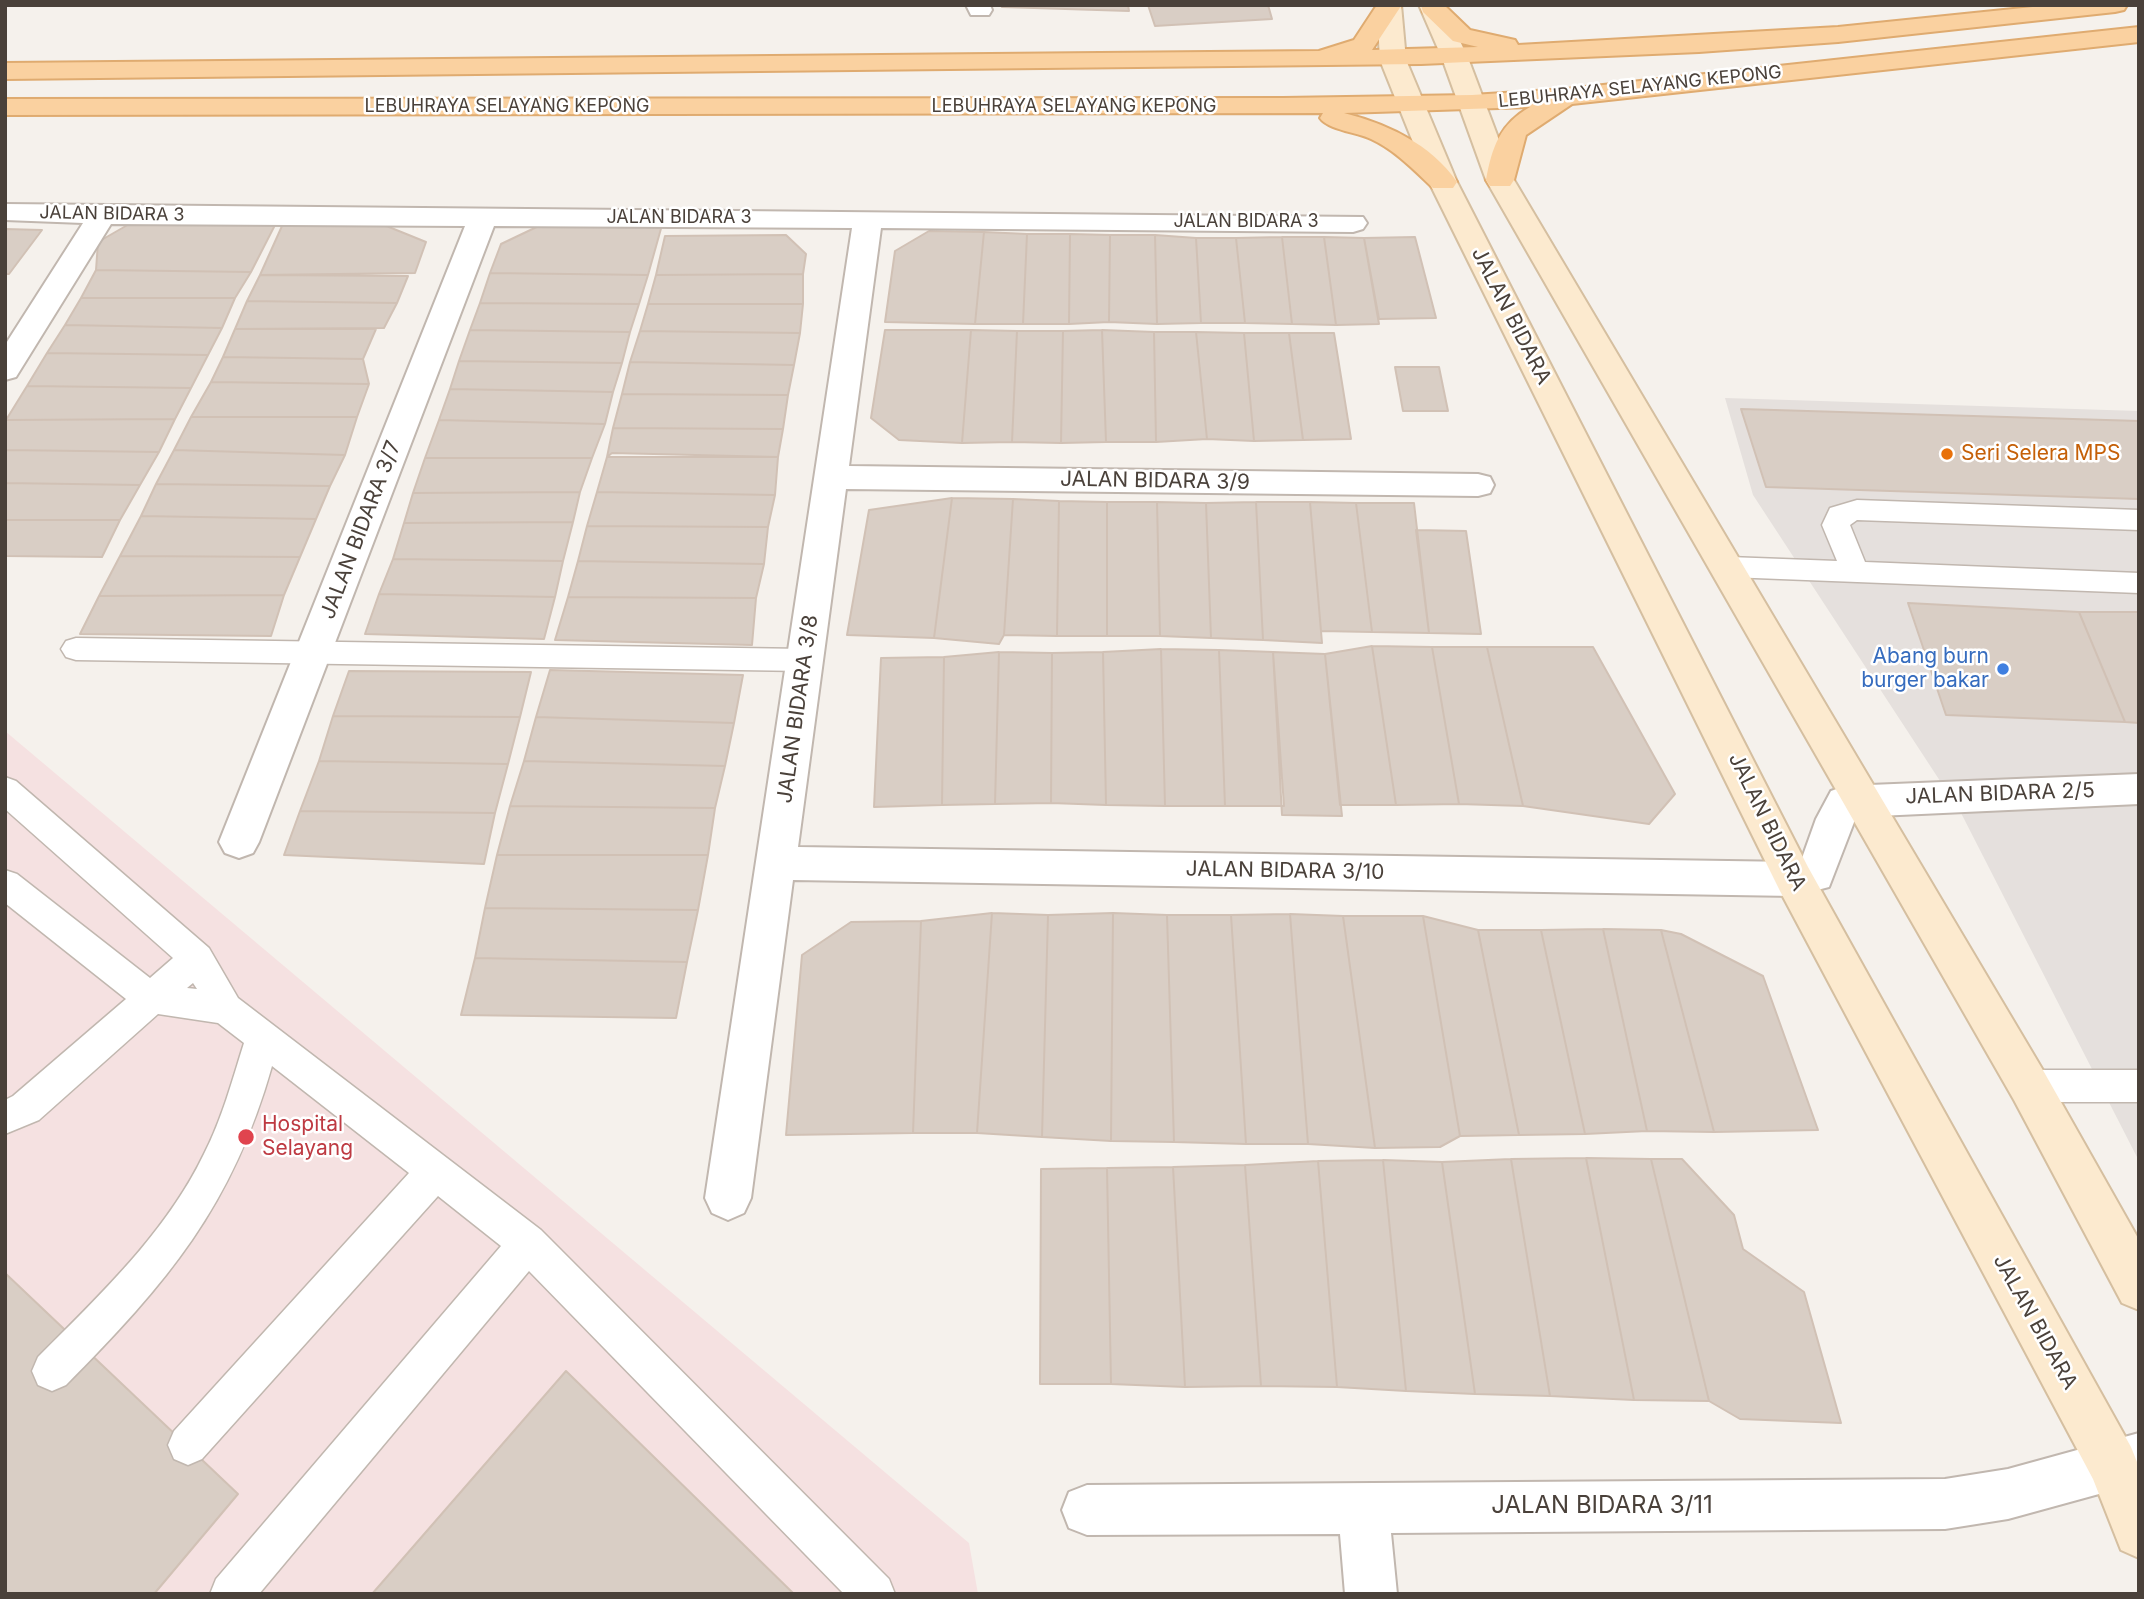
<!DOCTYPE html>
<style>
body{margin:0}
#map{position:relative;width:2144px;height:1599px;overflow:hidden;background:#f5f1ec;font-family:Inter,sans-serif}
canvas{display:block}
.frame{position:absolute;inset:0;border:7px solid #4a413a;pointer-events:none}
</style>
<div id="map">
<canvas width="2144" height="1599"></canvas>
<div class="frame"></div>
</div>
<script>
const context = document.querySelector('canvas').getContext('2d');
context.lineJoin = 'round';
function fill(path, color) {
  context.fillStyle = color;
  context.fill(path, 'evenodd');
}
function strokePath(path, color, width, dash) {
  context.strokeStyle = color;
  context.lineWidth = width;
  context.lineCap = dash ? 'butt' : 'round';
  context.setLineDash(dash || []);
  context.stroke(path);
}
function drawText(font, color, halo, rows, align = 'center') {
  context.font = font + ' Inter,sans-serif';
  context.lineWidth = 5;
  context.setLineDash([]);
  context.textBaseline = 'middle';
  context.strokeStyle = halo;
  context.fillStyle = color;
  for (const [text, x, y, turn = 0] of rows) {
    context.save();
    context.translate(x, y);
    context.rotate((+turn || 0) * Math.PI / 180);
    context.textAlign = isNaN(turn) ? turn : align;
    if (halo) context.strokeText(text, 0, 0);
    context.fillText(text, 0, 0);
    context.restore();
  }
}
fill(new Path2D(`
 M 1725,398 L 2139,411 L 2139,1161 L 1961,813 L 1753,495 Z`), '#e5e0dd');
fill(new Path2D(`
 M 5,731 L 969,1543 L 978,1594 L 5,1594 Z`), '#f5e1e1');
const building = new Path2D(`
 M 1001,5 L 1128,5 L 1129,11 L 1002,7 Z
 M 1148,5 L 1268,5 L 1272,19 L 1155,26 Z
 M 131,223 L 275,225 L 251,272 L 96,270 L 98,242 Z
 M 543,224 L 662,225 L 648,275 L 490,273 L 501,244 Z
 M 384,225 L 426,242 L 415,273 L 260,275 L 282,226 Z
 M 5,229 L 42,230 L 9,274 L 5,274 Z
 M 929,231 L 984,232 L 975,324 L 885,322 L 895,251 Z
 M 984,232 L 1027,234 L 1023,324 L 975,324 Z
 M 1027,234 L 1070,234 L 1069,324 L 1023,324 Z
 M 1070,234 L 1110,235 L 1109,322 L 1069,324 Z
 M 786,235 L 806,254 L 803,274 L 656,275 L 665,236 Z
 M 1110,235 L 1155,235 L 1157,324 L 1109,322 Z
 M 1155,235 L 1196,238 L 1201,323 L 1157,324 Z
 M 1282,237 L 1324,237 L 1336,325 L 1292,324 Z
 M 1282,237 L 1292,324 L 1245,323 L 1236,238 Z
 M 1324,237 L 1364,238 L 1379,324 L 1336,325 Z
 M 1415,237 L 1436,318 L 1379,319 L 1364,238 Z
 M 1196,238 L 1236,238 L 1245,323 L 1201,323 Z
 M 96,270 L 251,272 L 235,298 L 81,298 Z
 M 490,273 L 648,275 L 639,304 L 480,303 Z
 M 803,274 L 803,304 L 648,304 L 656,275 Z
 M 260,275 L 408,276 L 397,303 L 247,301 Z
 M 81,298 L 235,298 L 222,328 L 65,325 Z
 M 247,301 L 397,303 L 384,328 L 235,329 Z
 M 480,303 L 639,304 L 630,332 L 470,330 Z
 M 648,304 L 803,304 L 800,333 L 640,331 Z
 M 65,325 L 222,328 L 208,355 L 47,353 Z
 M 235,329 L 376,329 L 363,359 L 223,357 Z
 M 470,330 L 630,332 L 622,363 L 459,361 Z
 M 885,330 L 971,330 L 962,443 L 899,440 L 871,418 Z
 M 971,330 L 1017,331 L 1012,442 L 962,443 Z
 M 1102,330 L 1106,442 L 1061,443 L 1063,331 Z
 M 1102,330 L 1154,332 L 1156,442 L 1106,442 Z
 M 640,331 L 800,333 L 794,365 L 630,362 Z
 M 1017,331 L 1063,331 L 1061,443 L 1012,442 Z
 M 1154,332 L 1196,332 L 1207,439 L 1156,442 Z
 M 1196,332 L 1244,333 L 1254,441 L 1207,439 Z
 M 1244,333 L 1289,333 L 1303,440 L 1254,441 Z
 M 1289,333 L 1334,333 L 1351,439 L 1303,440 Z
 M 47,353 L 208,355 L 191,388 L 27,386 Z
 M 223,357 L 363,359 L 369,384 L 211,382 Z
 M 459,361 L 622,363 L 613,392 L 450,389 Z
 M 630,362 L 794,365 L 788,395 L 622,394 Z
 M 1395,367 L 1439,367 L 1448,411 L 1403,411 Z
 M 211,382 L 369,384 L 357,417 L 191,417 Z
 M 27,386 L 191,388 L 175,419 L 6,420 Z
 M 450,389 L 613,392 L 605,424 L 439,420 Z
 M 622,394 L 788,395 L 783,429 L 613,428 Z
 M 1741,409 L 2139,421 L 2139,499 L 1766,487 Z
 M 191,417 L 357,417 L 345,455 L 174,450 Z
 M 175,419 L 159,452 L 5,450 L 6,420 Z
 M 439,420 L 605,424 L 592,458 L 425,458 Z
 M 613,428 L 783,429 L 778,457 L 612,453 L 607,457 Z
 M 5,450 L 159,452 L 140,485 L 5,483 Z
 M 174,450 L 345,455 L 330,486 L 156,484 Z
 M 607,457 L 778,457 L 775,495 L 597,492 Z
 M 425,458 L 592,458 L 580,492 L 413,493 Z
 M 5,483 L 140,485 L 120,520 L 5,520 Z
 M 156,484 L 330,486 L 316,519 L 141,516 Z
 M 580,492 L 573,522 L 404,523 L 413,493 Z
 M 597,492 L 775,495 L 768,527 L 587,526 Z
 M 952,498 L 1013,499 L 1004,635 L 999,644 L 934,638 Z
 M 952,498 L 934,638 L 847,635 L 869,510 Z
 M 1013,499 L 1059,501 L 1057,636 L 1004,635 Z
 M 1059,501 L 1107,502 L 1107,636 L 1057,636 Z
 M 1107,502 L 1157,502 L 1160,636 L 1107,636 Z
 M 1157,502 L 1206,503 L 1211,638 L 1160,636 Z
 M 1256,502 L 1310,502 L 1322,643 L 1263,640 Z
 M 1256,502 L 1263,640 L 1211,638 L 1206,503 Z
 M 1310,502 L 1356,503 L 1372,632 L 1321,631 Z
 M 1356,503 L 1414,503 L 1429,633 L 1372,632 Z
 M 141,516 L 316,519 L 300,557 L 120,556 Z
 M 5,520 L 120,520 L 102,557 L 5,556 Z
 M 573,522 L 563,561 L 393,559 L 404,523 Z
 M 587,526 L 768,527 L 764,564 L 578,561 Z
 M 1416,530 L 1466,531 L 1481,634 L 1429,633 Z
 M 120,556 L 300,557 L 284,595 L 99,596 Z
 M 393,559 L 563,561 L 555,597 L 379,594 Z
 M 578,561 L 764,564 L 756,598 L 568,597 Z
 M 379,594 L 555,597 L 544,639 L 365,634 Z
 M 284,595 L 271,636 L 80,634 L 99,596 Z
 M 568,597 L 756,598 L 752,645 L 555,640 Z
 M 1908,603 L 2079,612 L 2125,722 L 1946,715 Z
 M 2079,612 L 2139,612 L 2139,723 L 2125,722 Z
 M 1372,646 L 1432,647 L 1459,804 L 1396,805 Z
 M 1372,646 L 1396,805 L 1340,805 L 1325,654 Z
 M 1432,647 L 1487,647 L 1523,806 L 1459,804 Z
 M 1487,647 L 1593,647 L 1675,794 L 1649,824 L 1523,806 Z
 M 1161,649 L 1219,650 L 1225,806 L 1165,806 Z
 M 1161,649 L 1165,806 L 1106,805 L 1103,652 Z
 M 1219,650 L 1273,652 L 1284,806 L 1225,806 Z
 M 999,652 L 1052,653 L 1051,803 L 995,804 Z
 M 999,652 L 995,804 L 942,805 L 944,657 Z
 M 1103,652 L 1106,805 L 1051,803 L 1052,653 Z
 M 1273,652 L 1325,654 L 1342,816 L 1282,815 Z
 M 944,657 L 942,805 L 874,807 L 881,658 Z
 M 550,670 L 743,675 L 734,723 L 536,717 Z
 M 349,671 L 531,672 L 520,717 L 333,716 Z
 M 333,716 L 520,717 L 508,764 L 319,761 Z
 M 536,717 L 734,723 L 725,766 L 524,761 Z
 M 319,761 L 508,764 L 495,813 L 300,811 Z
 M 524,761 L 725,766 L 715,808 L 510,806 Z
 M 510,806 L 715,808 L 708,855 L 497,855 Z
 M 300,811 L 495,813 L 484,864 L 284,855 Z
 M 497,855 L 708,855 L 698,910 L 485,908 Z
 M 485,908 L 698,910 L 687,962 L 475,958 Z
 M 992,913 L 1048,915 L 1042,1137 L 977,1133 Z
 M 992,913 L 977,1133 L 913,1133 L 921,921 Z
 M 1113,913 L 1167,915 L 1174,1142 L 1111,1141 Z
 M 1113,913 L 1111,1141 L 1042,1137 L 1048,915 Z
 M 1290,914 L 1343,916 L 1375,1148 L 1308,1144 Z
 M 1290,914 L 1308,1144 L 1246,1144 L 1231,915 Z
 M 1167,915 L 1231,915 L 1246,1144 L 1174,1142 Z
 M 1343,916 L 1423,916 L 1460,1136 L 1440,1147 L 1375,1148 Z
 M 1423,916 L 1478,930 L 1519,1135 L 1460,1136 Z
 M 921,921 L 913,1133 L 786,1135 L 802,955 L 851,922 Z
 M 1603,929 L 1661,930 L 1714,1132 L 1647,1131 Z
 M 1603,929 L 1647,1131 L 1585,1134 L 1541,930 Z
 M 1478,930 L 1541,930 L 1585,1134 L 1519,1135 Z
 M 1661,930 L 1681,934 L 1763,976 L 1818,1130 L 1714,1132 Z
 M 475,958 L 687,962 L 676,1018 L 461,1015 Z
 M 1586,1158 L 1651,1159 L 1709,1401 L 1634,1400 Z
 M 1586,1158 L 1634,1400 L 1550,1396 L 1511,1159 Z
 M 1511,1159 L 1550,1396 L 1475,1394 L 1442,1162 Z
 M 1651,1159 L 1682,1159 L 1734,1215 L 1743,1249 L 1804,1292 L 1841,1423 L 1740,1419 L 1709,1401 Z
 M 1383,1160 L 1442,1162 L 1475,1394 L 1406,1391 Z
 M 1383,1160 L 1406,1391 L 1337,1387 L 1318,1161 Z
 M 1318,1161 L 1337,1387 L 1261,1386 L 1245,1165 Z
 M 1245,1165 L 1261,1386 L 1185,1387 L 1173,1167 Z
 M 1173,1167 L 1185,1387 L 1111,1384 L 1107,1168 Z
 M 1107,1168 L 1111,1384 L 1040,1384 L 1041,1169 Z
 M 5,1273 L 238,1494 L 154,1594 L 5,1594 Z
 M 566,1371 L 794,1594 L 372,1594 Z`);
fill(building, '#d9cec5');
strokePath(building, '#d1c1b5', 2);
const lane = new Path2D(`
 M 1857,500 L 2139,510 L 2139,530 L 1857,520 L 1850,525 L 1865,562 L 2139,573 L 2139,593 L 1729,577 L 1719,574 L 1715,567 L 1719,560 L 1729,557 L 1837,561 L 1822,525 L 1830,508 Z
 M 76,638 L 805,649 L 815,652 L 820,660 L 815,668 L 805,671 L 76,660 L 66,657 L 61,649 L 66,641 Z
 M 5,777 L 16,781 L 209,948 L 238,998 L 541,1230 L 889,1579 L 895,1594 L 844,1594 L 529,1271 L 259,1594 L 210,1594 L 216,1579 L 501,1246 L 438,1196 L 202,1459 L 188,1465 L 174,1459 L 168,1445 L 174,1431 L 409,1173 L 272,1066 C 232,1207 167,1283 66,1385 L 52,1391 L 38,1385 L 32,1371 L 38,1357 C 99,1296 166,1233 204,1154 C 222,1119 232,1081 244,1043 L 218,1023 L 158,1014 L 39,1120 L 5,1134 L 5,1100 L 13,1096 L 126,999 L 5,903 L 5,870 L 17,874 L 150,978 L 173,958 L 5,809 ZM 193,983 L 197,989 L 187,988 Z
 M 2029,1070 L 2139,1070 L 2139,1102 L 2029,1102 L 2016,1098 L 2011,1086 L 2016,1074 Z`);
const street = new Path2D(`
 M 966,5 L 990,5 L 992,10 L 989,15 L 971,15 Z
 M 5,204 L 1363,217 L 1367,223 L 1363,229 L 1353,232 L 881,228 L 849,466 L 1478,474 L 1490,477 L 1494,485 L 1490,493 L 1478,496 L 846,489 L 798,847 L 1794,862 L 1801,861 L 1816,819 L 1831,791 L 1845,786 L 2139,774 L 2139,804 L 1856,817 L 1829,887 L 1794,896 L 793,880 L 751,1198 L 744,1213 L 728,1220 L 712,1213 L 705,1198 L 852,228 L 494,226 L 259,842 L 253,853 L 239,858 L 225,853 L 219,842 L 465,226 L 111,224 L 16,377 L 5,380 L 5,345 L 83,223 L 5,220 Z
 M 2139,1433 L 2139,1483 L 2008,1519 L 1945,1529 L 1391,1533 L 1397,1594 L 1345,1594 L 1340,1534 L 1087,1535 L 1069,1528 L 1062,1510 L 1069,1492 L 1087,1485 L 1945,1479 L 2008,1469 Z`);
const secondary = new Path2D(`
 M 1377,5 L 1401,5 L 1406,60 L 1457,182 L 1808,867 L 2131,1447 L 2139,1467 L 2139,1558 L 2121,1550 L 2093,1479 L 1780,891 L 1429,182 L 1380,60 Z
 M 1419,5 L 1443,5 L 1468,58 L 1514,180 L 2044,1072 L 2139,1240 L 2139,1310 L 2122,1303 L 2014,1100 L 1486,180 L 1442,58 Z`);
const primary = new Path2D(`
 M 1377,5 L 1401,6 L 1372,50 L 1478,47 L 1453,41 L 1423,12 L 1421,5 L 1444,5 L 1470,30 L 1515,40 L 1518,45 L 1838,27 L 2052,5 L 2127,5 L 2124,10 L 2115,12 L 1838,42 L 1699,52 L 1421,64 L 5,79 L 5,63 L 1319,51 L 1354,40 Z
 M 2139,27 L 2139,42 L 1572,104 L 1526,135 L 1514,180 L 1510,186 L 1490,186 L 1486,180 C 1492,147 1500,124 1530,107 L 1344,113 C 1387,124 1431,144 1457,182 L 1453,188 L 1433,188 C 1414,170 1395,150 1371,139 C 1357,132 1328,130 1320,118 L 1323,113 L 5,115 L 5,99 L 1283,98 L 1472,95 L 1566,89 Z`);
strokePath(lane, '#c1b7af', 3);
strokePath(street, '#c1b7af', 4);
strokePath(secondary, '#d5bfa0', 4);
strokePath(primary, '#dfab70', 4);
fill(lane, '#fff');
fill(street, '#fff');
fill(secondary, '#fceacf');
fill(primary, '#fad1a0');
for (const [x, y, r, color] of [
 [1947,454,7,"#e8710a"],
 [2003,669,7,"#3f7fe0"],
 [246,1137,9,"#e0444e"]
]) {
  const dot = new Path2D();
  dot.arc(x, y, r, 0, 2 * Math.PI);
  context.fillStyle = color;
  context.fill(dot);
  strokePath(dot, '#fff', 2.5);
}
drawText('18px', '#4a413a', '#fff', [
 ["LEBUHRAYA SELAYANG KEPONG",1640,87,-6],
 ["LEBUHRAYA SELAYANG KEPONG",507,107],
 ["LEBUHRAYA SELAYANG KEPONG",1074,107],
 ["JALAN BIDARA 3",112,214,1],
 ["JALAN BIDARA 3",679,218],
 ["JALAN BIDARA 3",1246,222]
]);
drawText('21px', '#4a413a', '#fff', [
 ["JALAN BIDARA",1511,316,63],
 ["JALAN BIDARA 3/9",1155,481,1],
 ["JALAN BIDARA 3/7",361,530,-69],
 ["JALAN BIDARA 3/8",798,709,-82],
 ["JALAN BIDARA 2/5",2000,794,-2],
 ["JALAN BIDARA",1767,822,64],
 ["JALAN BIDARA 3/10",1285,871,1],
 ["JALAN BIDARA",2035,1322,61]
]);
drawText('21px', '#c56008', '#fff', [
 ["Seri Selera MPS",1961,454]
], 'left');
drawText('21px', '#366cbe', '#fff', [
 ["Abang burn",1989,657],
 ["burger bakar",1989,681]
], 'right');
drawText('21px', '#be3a42', '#fff', [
 ["Hospital",262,1125],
 ["Selayang",262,1149]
], 'left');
drawText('24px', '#4a413a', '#fff', [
 ["JALAN BIDARA 3/11",1602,1506]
]);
</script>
